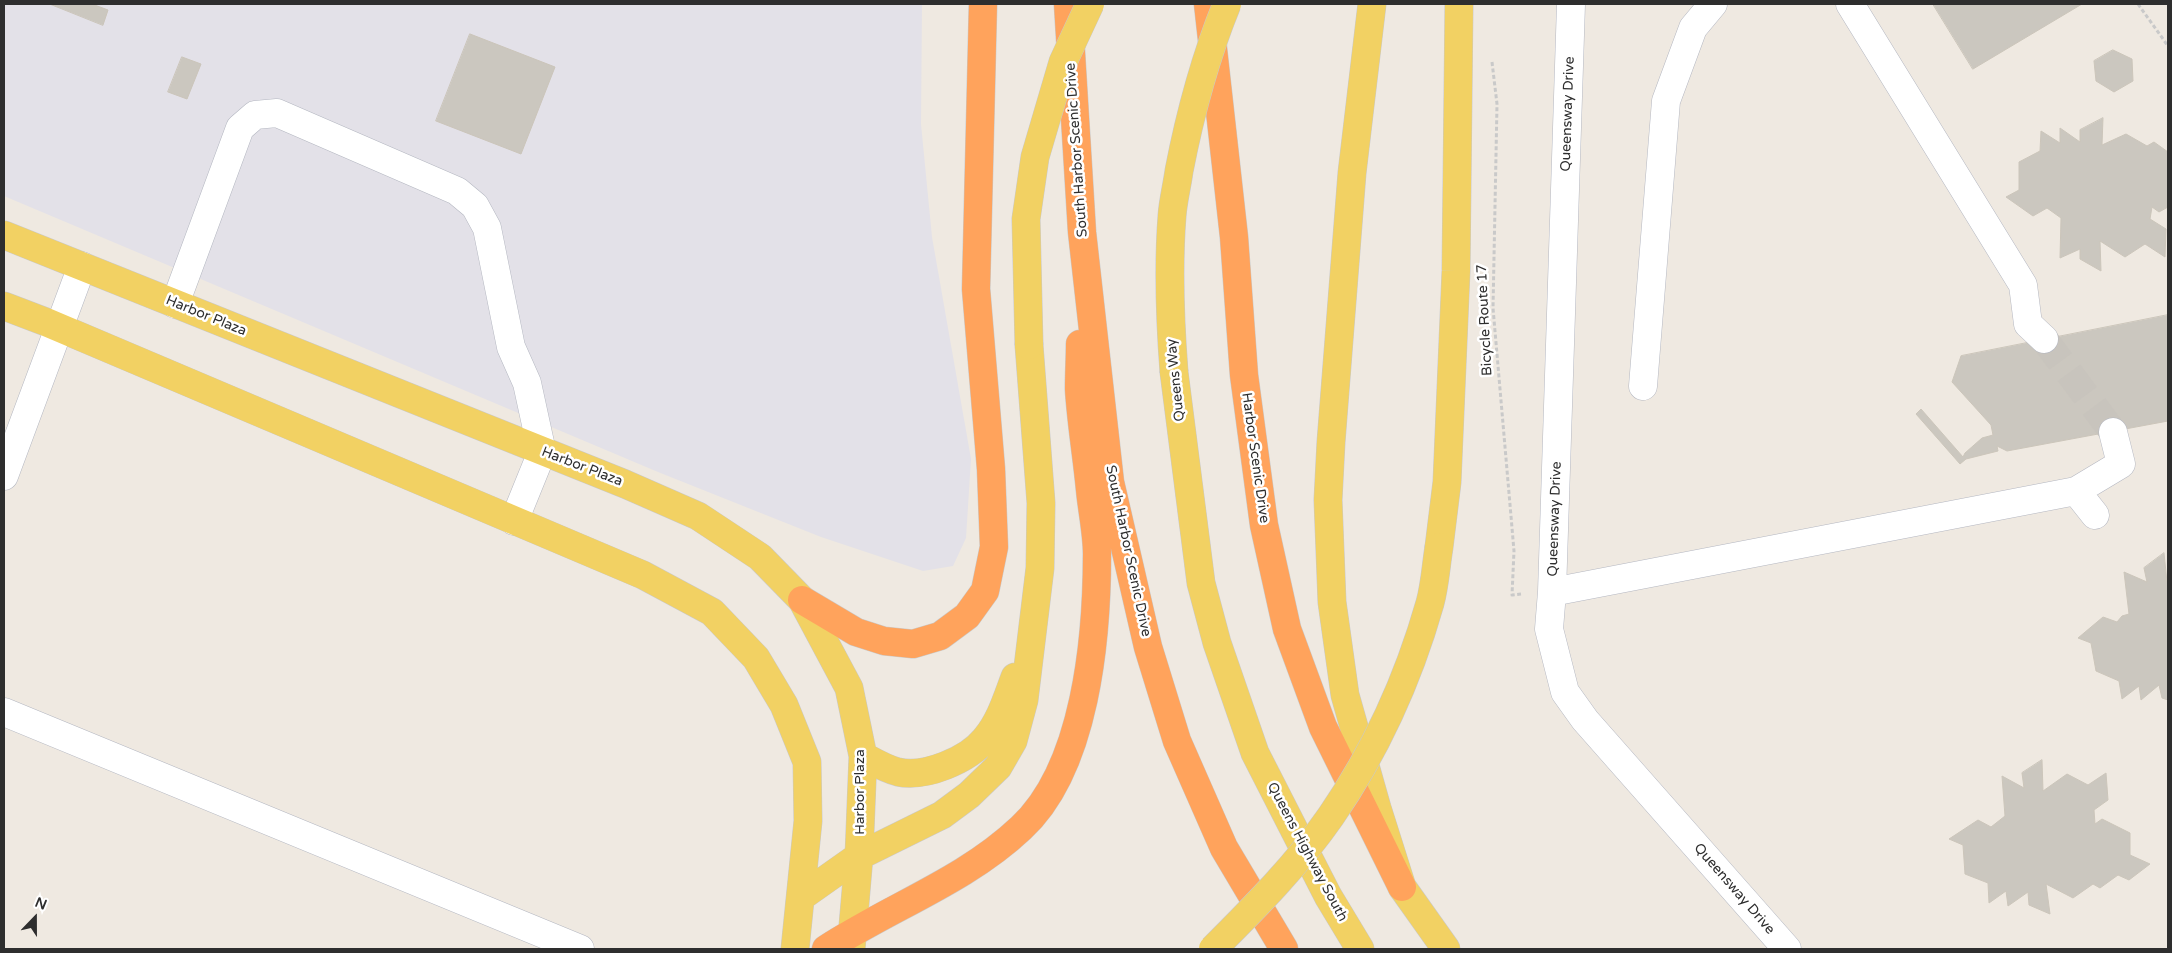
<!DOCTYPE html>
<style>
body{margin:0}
#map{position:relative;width:2172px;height:953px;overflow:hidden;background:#efe9e1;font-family:"Varela Round",sans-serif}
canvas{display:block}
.frame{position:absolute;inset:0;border:5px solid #2e2e2e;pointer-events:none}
.north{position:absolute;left:10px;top:893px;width:50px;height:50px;-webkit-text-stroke:4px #fff;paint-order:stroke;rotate:22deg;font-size:14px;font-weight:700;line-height:20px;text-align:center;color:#2e2e2e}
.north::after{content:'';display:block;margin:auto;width:18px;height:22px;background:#2e2e2e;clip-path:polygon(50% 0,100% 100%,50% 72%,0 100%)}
</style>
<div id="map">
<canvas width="2172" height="953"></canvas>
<div class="frame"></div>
<div class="north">N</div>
</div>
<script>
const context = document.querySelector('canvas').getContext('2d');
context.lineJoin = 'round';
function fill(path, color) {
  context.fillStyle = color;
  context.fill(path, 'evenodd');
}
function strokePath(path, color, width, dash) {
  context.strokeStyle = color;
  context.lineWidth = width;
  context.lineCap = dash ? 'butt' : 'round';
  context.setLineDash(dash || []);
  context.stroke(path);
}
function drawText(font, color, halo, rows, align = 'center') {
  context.font = font + ' "Varela Round",sans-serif';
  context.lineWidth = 5;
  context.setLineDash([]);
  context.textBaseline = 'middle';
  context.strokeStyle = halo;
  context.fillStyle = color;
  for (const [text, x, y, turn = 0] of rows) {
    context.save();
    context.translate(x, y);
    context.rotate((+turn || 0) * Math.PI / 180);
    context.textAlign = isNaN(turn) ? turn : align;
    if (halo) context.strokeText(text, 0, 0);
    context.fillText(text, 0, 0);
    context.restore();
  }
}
fill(new Path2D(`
 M 4,4 L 922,4 L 921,124 L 932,237 L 971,459 L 966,538 L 953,566 L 923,571 L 821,537 L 658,472 L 4,196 Z`), '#e3e1e8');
const building = new Path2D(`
 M 50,4 L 92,4 L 108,10 L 103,25 Z
 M 1933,4 L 2082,4 L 1973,69 Z
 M 470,34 L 555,67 L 521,154 L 436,121 Z
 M 2113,50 L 2132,59 L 2133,81 L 2114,92 L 2096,81 L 2094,61 Z
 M 182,57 L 201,64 L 187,99 L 168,92 Z
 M 2103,118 L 2102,145 L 2126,134 L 2147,146 L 2154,142 L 2168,152 L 2168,207 L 2159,212 L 2152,207 L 2150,219 L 2166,229 L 2165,257 L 2145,244 L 2125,257 L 2100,241 L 2101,271 L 2080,259 L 2080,249 L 2060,258 L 2061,218 L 2047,208 L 2033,216 L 2006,197 L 2019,190 L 2019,162 L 2040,151 L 2041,131 L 2060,143 L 2060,128 L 2080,142 L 2080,130 Z
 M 2168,315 L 2168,421 L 2007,451 L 1997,446 L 1998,451 L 1966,459 L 1960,464 L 1916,414 L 1921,409 L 1963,457 L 1965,453 L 1982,438 L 1993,435 L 1991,425 L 1952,382 L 1961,356 Z
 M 2164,553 L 2167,582 L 2168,581 L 2168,700 L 2162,698 L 2159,685 L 2141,700 L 2139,686 L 2122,699 L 2119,681 L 2096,671 L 2091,643 L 2078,638 L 2103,617 L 2117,622 L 2122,616 L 2129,614 L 2124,572 L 2147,582 L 2144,568 Z
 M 2042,760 L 2043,791 L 2067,774 L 2088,785 L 2106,773 L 2108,800 L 2094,810 L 2095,824 L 2102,819 L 2130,833 L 2130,855 L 2150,864 L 2129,880 L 2118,875 L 2100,888 L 2093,884 L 2073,898 L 2046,884 L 2050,914 L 2029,905 L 2028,892 L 2008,906 L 2006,891 L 1989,903 L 1988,883 L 1965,874 L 1963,845 L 1949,839 L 1978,820 L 1991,827 L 2005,816 L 2002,776 L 2024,788 L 2022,773 Z`);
fill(building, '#cbc7bf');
strokePath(building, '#cbc5ba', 1);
strokePath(new Path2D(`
 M 2044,339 L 2113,432`), '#c8c4bd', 28, [28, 14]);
const minor = new Path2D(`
 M 1571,4 L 1552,592 L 1549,629 L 1565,692 L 1585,720 L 1787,949
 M 1850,4 L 2023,285 L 2028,324 L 2044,339
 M 175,304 L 240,128 L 255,115 L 277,113 L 457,191 L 475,206 L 487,228 L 511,347 L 527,383 L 542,452 L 514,521
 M 1643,386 L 1666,101 L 1693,28 L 1713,4
 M 4,476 L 82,266
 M 2076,491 L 2121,464 L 2113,432
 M 1552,592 L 2076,491 L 2095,515
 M 4,712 L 580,949`);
const major = new Path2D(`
 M 1372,4 L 1352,173 L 1331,442 L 1328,500 L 1332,602 L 1345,695 L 1377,808 L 1402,887 L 1446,949
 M 4,235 L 625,484 L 698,516 L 760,557 L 802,600 L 849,688 L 863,756 L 859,856 L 851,949
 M 4,306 L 46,322 L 643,575 L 712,612 L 756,658 L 784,705 L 807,762 L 808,821 L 795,949
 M 1174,372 L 1201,583 L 1217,643 L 1255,753 L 1328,896 L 1360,949
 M 1439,547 L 1447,482 L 1456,271 L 1459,4
 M 863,756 C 874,762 886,769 898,772 C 925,778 968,760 985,739 C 1000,722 1007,698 1015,677
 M 801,897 L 859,856 L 942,815 L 969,795 L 998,767 L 1013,741 L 1024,700 L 1040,568 L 1041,503 L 1029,345`);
const highway = new Path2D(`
 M 1068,4 L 1082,232 L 1110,482 L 1148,647 L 1177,741 L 1224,848 L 1284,949
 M 1208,4 L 1234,237 L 1244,375 L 1264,525 L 1287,629 L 1323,727 L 1402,887
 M 802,600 L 856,632 L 884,641 L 913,644 L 940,636 L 967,616 L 985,591 L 994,547 L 991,469 L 976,289 L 983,4
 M 826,949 C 890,907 965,881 1021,828 C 1086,768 1097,638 1097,554 C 1097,533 1092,511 1090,490 C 1087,457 1081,423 1079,389 C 1079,374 1080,359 1080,344`);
strokePath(minor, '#b4b7c1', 29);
strokePath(major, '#c9c9c9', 29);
strokePath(highway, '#c9c9c9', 29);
strokePath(new Path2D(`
 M 2138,4 L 2168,46
 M 1492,62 L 1497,104 L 1493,308 L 1514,551 L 1512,595 L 1521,594`), '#c9c9c9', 3, [4, 2.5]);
strokePath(minor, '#fff', 28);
strokePath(major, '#f2d163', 28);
strokePath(highway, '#ffa35c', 28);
const majorBridge = new Path2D(`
 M 1029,345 L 1026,219 L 1035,157 L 1063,62 L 1090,4
 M 1174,372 C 1170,320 1168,268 1172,216 C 1173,201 1177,186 1179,171 C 1190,114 1205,58 1227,4
 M 1213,949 C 1255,907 1297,865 1331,816 C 1375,752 1409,677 1430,603 C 1435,585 1436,565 1439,547`);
strokePath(majorBridge, '#c9c9c9', 29, []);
strokePath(majorBridge, '#f2d163', 28);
drawText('14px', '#2e2e2e', '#fff', [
 ["Queensway Drive",1568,114,-88],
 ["South Harbor Scenic Drive",1077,150,-94],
 ["Harbor Plaza",206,316,22],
 ["Bicycle Route 17",1485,320,-93],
 ["Queens Way",1176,380,-96],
 ["Harbor Scenic Drive",1255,458,82],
 ["Harbor Plaza",582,467,21],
 ["Queensway Drive",1555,519,-88],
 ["South Harbor Scenic Drive",1128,551,78],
 ["Harbor Plaza",860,792,-90],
 ["Queens Highway South",1307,852,62],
 ["Queensway Drive",1734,889,49]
]);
</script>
